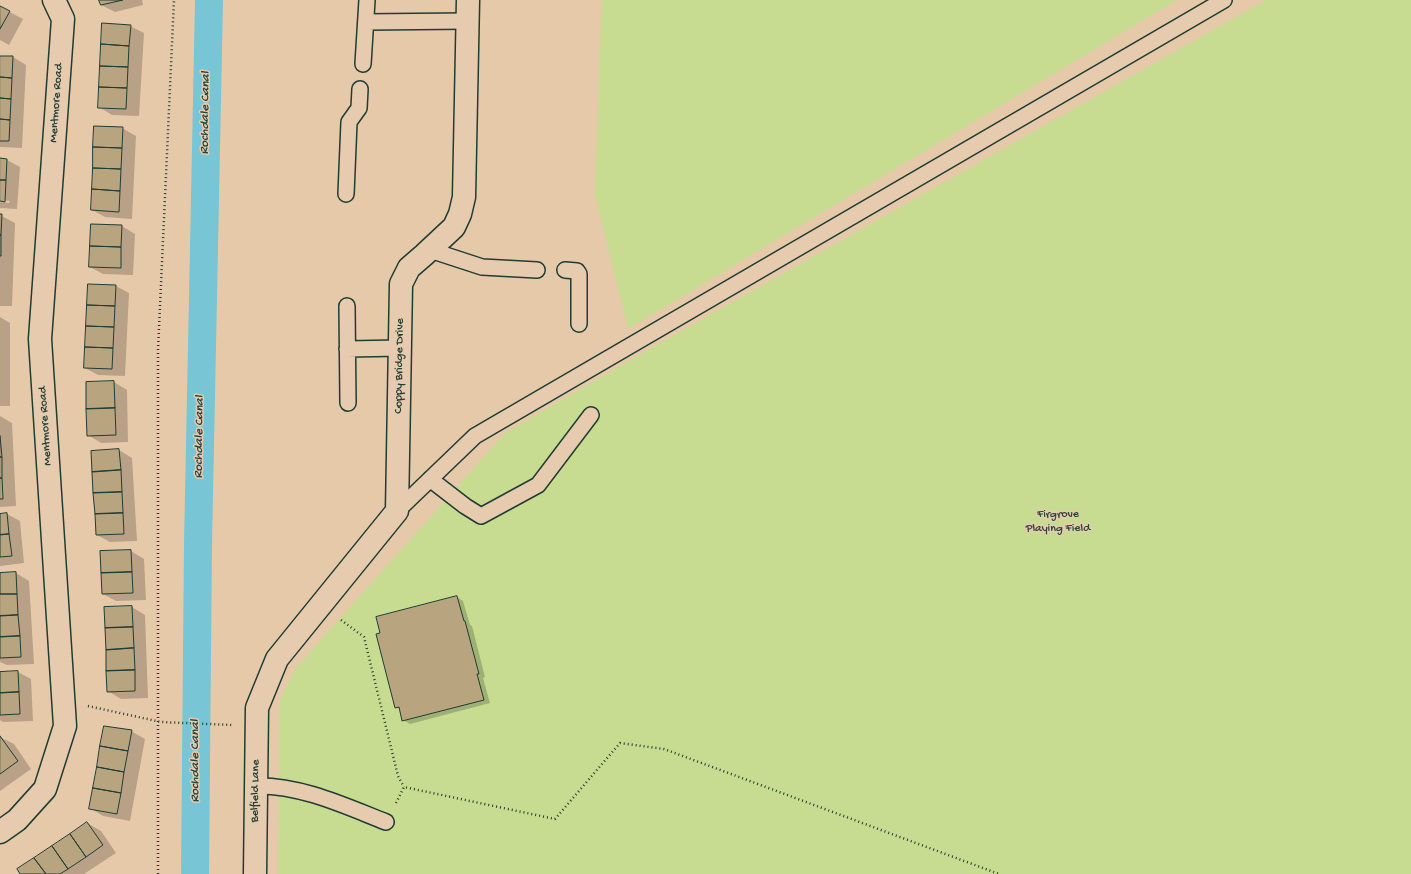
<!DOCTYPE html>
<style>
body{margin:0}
canvas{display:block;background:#e6c9a9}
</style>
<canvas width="1411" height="874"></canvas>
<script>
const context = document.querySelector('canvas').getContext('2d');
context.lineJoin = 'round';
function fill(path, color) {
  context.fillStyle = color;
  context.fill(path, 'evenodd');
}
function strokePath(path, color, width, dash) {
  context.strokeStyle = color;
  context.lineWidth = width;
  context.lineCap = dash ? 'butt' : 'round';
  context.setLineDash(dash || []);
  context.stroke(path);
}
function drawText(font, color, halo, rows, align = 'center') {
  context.font = font + ' "Gochi Hand",sans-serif';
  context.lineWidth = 3;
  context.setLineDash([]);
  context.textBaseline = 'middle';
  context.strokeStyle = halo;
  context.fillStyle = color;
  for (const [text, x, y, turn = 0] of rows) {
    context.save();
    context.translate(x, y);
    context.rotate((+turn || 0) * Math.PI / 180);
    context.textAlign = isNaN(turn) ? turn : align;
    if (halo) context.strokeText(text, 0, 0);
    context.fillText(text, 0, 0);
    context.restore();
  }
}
fill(new Path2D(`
 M 602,0 L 1177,0 L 628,329 L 595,194 Z
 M 1266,0 L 1411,0 L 1411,874 L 278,874 L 280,700 L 295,669 L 505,433 L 641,354 Z`), '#c7dc91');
fill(new Path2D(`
 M 100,0 L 142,0 L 143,5 L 115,12 L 101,5 Z
 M 0,7 L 23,19 L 9,45 L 0,40 Z
 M 130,26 L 144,33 L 139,116 L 112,115 L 99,107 Z
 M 0,57 L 13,57 L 26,65 L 22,148 L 0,147 Z
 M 122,128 L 136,136 L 132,219 L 105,217 L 92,210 Z
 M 0,159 L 7,160 L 20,167 L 17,209 L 0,208 L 0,202 L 9,203 L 10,201 L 0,200 Z
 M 0,215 L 15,223 L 12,306 L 0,306 Z
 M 122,226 L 135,234 L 133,275 L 103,274 L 90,267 Z
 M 116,286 L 129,293 L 125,376 L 98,375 L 85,368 Z
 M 0,317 L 10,323 L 10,406 L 0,406 Z
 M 114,382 L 127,390 L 128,442 L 101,443 L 88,435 Z
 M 0,416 L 12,423 L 16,506 L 0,507 Z
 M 119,450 L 132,458 L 137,541 L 110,542 L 97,535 L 92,452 Z
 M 7,514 L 20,521 L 24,563 L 0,566 L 0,515 Z
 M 131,551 L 144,559 L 146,600 L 116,601 L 103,594 Z
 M 16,573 L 29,581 L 34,664 L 7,665 L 0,662 L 0,574 Z
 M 457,597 L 463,601 L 470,625 L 472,626 L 485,677 L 483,678 L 490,703 L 410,724 L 403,720 L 401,710 L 396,707 Z
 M 132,607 L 145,615 L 148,698 L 121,699 L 108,691 L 105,608 Z
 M 18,672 L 31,679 L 33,721 L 3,722 L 0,720 L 0,673 Z
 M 131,731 L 145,739 L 130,821 L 103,816 L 90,808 Z
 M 0,737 L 14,744 L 31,769 L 0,791 Z
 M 87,823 L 101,831 L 116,853 L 84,874 L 21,874 Z`), '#0003');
strokePath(new Path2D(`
 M 195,874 L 198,544 L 209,0`), '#78c5d6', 28);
const building = new Path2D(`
 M 99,0 L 123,0 L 101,5 Z
 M 0,6 L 10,11 L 0,29 Z
 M 102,23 L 131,25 L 129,46 L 101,44 Z
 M 101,44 L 129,46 L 128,67 L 100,66 Z
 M 0,56 L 13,56 L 12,78 L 0,77 Z
 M 100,66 L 128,67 L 127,88 L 99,87 Z
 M 0,77 L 12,78 L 11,99 L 0,98 Z
 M 99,87 L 127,88 L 126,109 L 98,108 Z
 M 0,98 L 11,99 L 10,120 L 0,119 Z
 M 0,119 L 10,120 L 9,141 L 0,141 Z
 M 94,126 L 123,127 L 122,148 L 93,147 Z
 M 93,147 L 122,148 L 121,169 L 93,168 Z
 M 0,158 L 7,159 L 6,180 L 0,180 Z
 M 93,168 L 121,169 L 120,191 L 92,189 Z
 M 0,180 L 6,180 L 5,202 L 0,201 Z
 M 92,189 L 120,191 L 119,212 L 91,210 Z
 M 0,214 L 2,214 L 1,235 L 0,235 Z
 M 91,224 L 122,225 L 121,247 L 90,246 Z
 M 0,235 L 1,235 L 1,256 L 0,256 Z
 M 90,246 L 121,247 L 121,268 L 89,267 Z
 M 88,284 L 116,285 L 115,306 L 87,305 Z
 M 87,305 L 115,306 L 114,327 L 86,326 Z
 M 86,326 L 114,327 L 113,348 L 85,347 Z
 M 85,347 L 113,348 L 112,369 L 84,368 Z
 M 114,381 L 115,408 L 86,409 L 86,382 Z
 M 115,408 L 116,435 L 87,436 L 86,409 Z
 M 0,436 L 2,457 L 0,457 Z
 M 119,449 L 121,470 L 92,472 L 91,451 Z
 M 0,457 L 2,457 L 2,478 L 0,478 Z
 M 121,470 L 122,492 L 93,493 L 92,472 Z
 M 0,478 L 2,478 L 3,499 L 0,499 Z
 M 122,492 L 123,513 L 95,514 L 93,493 Z
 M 7,513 L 9,534 L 0,535 L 0,514 Z
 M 123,513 L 124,534 L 96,535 L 95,514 Z
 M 9,534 L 12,556 L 0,557 L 0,535 Z
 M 131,550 L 132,572 L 101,573 L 100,551 Z
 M 16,572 L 17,594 L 0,594 L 0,573 Z
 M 132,572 L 133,593 L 102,594 L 101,573 Z
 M 0,594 L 17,594 L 18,615 L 0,616 Z
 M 457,596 L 464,621 L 465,621 L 479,674 L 477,674 L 484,700 L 402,721 L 399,707 L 395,708 L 376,634 L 380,633 L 376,617 Z
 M 132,606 L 133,627 L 105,628 L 104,607 Z
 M 18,615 L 20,636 L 0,637 L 0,616 Z
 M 133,627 L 134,648 L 106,650 L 105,628 Z
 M 20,636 L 21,657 L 0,658 L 0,637 Z
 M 134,648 L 135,670 L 106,671 L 106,650 Z
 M 135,670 L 135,691 L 107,692 L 106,671 Z
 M 18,671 L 19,692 L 0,693 L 0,672 Z
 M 19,692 L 20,714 L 0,715 L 0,693 Z
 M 104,726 L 132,730 L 128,751 L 100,746 Z
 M 0,736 L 18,761 L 0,774 Z
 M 100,746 L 128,751 L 124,772 L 97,767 Z
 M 97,767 L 124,772 L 121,793 L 93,788 Z
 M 93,788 L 121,793 L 117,814 L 89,809 Z
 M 87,822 L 103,845 L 86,857 L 70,834 Z
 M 70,834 L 86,857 L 68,869 L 52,846 Z
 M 52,846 L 68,869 L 60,874 L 46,874 L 34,858 Z
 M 34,858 L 46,874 L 20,874 L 17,869 Z`);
fill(building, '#b9a480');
strokePath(building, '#1f3d34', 1);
const lane = new Path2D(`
 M 366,22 L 467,21
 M 363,64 L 367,0
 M 346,194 L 349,122 L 359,108 L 360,89
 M 430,250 L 482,267 L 537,270
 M 565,270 L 577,271 L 579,274 L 579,324
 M 347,306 L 348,403
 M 347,349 L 401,348
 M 430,479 L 465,506 L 481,516 L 538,485 L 591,415
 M 397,511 L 475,436 L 1224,0
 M 256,786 C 301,785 345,806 386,822`);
const street = new Path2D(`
 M 0,832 L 17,820 L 45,789 L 65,726 L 40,339 L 63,19 L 54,0
 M 255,874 L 257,708 L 277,659 L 397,511 L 401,284 L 409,268 L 424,255 L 454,227 L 460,214 L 464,197 L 468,0`);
strokePath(lane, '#1f3d34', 18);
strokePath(street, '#1f3d34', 25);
strokePath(new Path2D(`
 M 341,620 L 364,637 L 398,776 L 404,787
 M 88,706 L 161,722 L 233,725
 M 396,803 L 404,787 L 555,819 L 620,743 L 664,749 L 999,874
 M 158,874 L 158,350 L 174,0`), '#1f3d34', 2.5, [1, 3]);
strokePath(lane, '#e7cbae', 15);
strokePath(street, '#e7cbae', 22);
drawText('12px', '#1f3d34', '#e7cbae', [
 ["Mentmore Road",57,103,-86],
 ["Coppy Bridge Drive",400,366,-89],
 ["Mentmore Road",46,426,-94],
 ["Belfield Lane",256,791,-89]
]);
drawText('12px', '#274539', '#e7cbae', [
 ["Firgrove",1058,515],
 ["Playing Field",1058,529]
]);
drawText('italic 13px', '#23443c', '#e7cbae', [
 ["Rochdale Canal",206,113,-89],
 ["Rochdale Canal",200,437,-89],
 ["Rochdale Canal",196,761,-90]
]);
</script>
